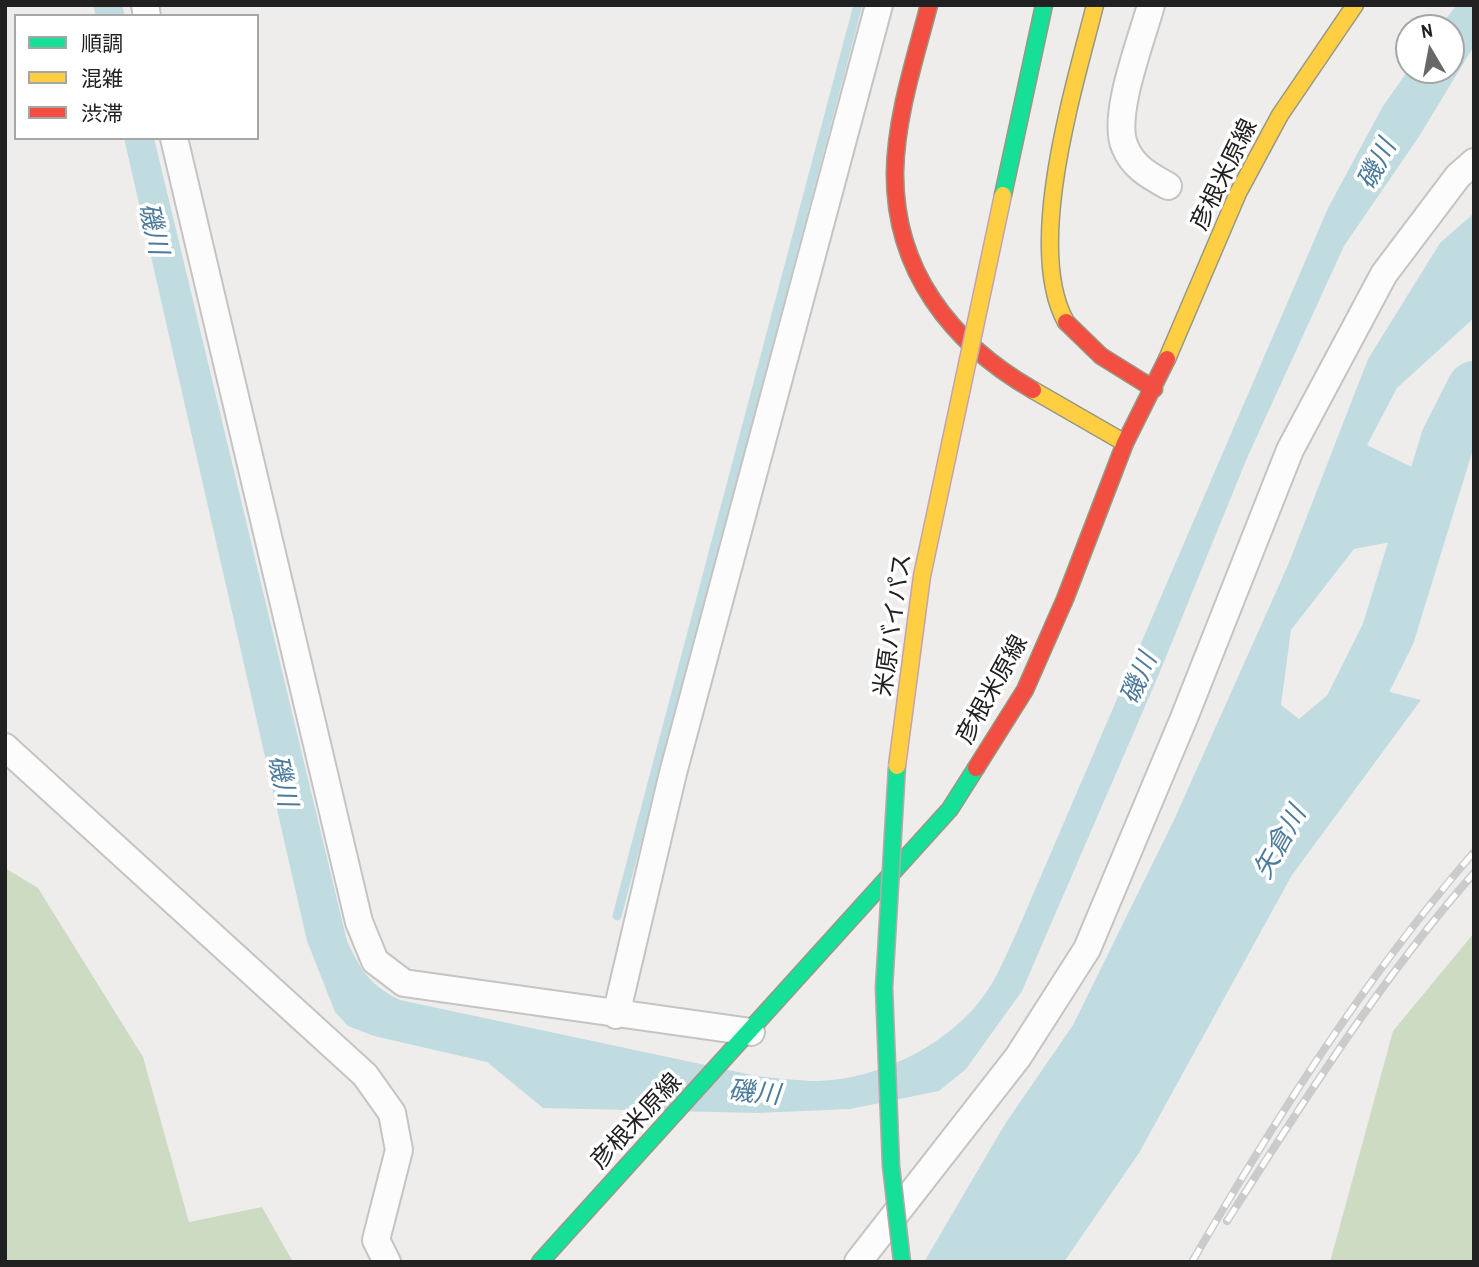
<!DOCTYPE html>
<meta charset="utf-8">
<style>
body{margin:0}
#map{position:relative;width:1479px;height:1267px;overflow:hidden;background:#efedeb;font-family:"Archivo Narrow","Noto Sans JP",sans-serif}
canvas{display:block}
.frame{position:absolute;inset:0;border:7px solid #212121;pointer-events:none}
.legend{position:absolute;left:14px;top:14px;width:245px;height:126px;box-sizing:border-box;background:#fff;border:2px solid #a6a6a6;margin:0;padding:9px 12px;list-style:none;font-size:21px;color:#212121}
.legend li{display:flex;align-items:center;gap:14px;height:35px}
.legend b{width:35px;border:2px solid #a6a6a6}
.north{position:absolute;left:1395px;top:14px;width:70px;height:70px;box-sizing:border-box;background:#fff;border:2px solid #a6a6a6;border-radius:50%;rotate:350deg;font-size:19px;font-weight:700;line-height:28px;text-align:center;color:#212121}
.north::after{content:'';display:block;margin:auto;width:24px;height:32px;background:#696868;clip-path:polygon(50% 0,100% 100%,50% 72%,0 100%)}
</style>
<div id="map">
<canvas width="1479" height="1267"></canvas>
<div class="frame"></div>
<ul class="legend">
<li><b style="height:9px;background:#16e098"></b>順調</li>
<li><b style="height:9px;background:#ffcf43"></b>混雑</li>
<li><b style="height:9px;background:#f24e42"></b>渋滞</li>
</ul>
<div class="north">N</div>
</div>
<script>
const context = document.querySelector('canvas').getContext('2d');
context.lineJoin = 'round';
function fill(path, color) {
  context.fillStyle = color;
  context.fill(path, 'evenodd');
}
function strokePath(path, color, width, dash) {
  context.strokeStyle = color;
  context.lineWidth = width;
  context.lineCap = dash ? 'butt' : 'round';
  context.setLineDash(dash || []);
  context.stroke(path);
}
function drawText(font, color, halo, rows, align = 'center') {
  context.font = font + ' "Archivo Narrow","Noto Sans JP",sans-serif';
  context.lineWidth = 7;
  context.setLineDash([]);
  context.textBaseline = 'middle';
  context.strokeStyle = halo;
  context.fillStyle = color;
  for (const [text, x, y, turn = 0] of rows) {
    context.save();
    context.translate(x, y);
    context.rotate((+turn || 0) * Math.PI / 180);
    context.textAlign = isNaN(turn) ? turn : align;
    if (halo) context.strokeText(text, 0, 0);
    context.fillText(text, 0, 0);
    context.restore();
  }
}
fill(new Path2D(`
 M 5,868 L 38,888 L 143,1057 L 189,1222 L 262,1207 L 293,1262 L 5,1262 Z
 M 1474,933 L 1474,1262 L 1330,1262 L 1393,1031 Z`), '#cddbc2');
fill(new Path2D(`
 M 93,5 L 122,5 L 125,16 L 96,16 Z
 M 1457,5 L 1474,5 L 1474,46 L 1418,138 L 1344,246 L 1247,458 L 1159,674 L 1022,991 L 966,1069 L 939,1091 L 850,1109 L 757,1113 L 543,1108 L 487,1062 L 374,1036 L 348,1026 L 335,1012 L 307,941 L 124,138 L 154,138 L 347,941 C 361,971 370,985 400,1000 L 757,1076 C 775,1078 793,1080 811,1081 C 875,1082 951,1045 987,991 C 999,974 1007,952 1016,934 L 1328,208 L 1383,106 L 1409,69 L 1451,70 L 1451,28 L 1438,28 Z
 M 1474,213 L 1474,318 L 1397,388 L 1367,445 L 1418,470 L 1446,518 L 1427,548 L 1391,542 L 1354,549 L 1291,630 L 1281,705 L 1299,719 L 1331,692 L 1371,687 L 1421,700 L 1292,875 L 1139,1153 L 1064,1262 L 924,1262 L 1005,1124 L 1073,1025 L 1174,820 L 1288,565 L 1368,359 L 1440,243 Z`), '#c1dce0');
strokePath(new Path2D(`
 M 617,916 L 858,5`), '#c1dce0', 9);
strokePath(new Path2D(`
 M 1327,756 L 1388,634 L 1448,439 L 1474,388`), '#c1dce0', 54);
const street = new Path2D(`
 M 145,5 L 147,16
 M 1151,5 C 1142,39 1111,116 1125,147 C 1133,167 1150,176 1168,186
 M 174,138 L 359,922 L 375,961 L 404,983 L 751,1032
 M 5,747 L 365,1075 L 392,1113 L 399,1150 L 376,1240 L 387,1262
 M 616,1015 L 673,773 L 879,5
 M 858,1262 L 1018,1057 L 1087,949 L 1184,718 L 1290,450 L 1384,274 L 1458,176 L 1474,162`);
const fast = new Path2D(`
 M 1003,195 L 1044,5
 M 540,1262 L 950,809 L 976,768`);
const slow = new Path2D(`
 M 1066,322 C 1024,247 1075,85 1095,5
 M 1167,359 L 1238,193 L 1280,115 L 1355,5
 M 1033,390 L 1125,443`);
const jam = new Path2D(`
 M 929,5 C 915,59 896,116 895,172 C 894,270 951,343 1033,390
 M 1066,322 L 1101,356 L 1154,389
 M 976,768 L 1025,690 L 1065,599 L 1125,443 L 1167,359`);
strokePath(street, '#c5c4c3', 30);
strokePath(fast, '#989884', 19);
strokePath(slow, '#989884', 19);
strokePath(jam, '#989884', 19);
strokePath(street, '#fdfcfc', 26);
strokePath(fast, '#16e098', 16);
strokePath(slow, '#ffcf43', 16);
strokePath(jam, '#f24e42', 16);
const rail = new Path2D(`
 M 1227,1221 C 1303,1102 1380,980 1474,873
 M 1192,1262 C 1275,1119 1365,978 1474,852`);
strokePath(rail, '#cbcbcb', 8);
strokePath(rail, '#fff', 5, [16]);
const fastBridge = new Path2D(`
 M 897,766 L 884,988 L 891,1166 L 902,1262`);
const slowBridge = new Path2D(`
 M 897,766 L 922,576 L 1003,195`);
strokePath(fastBridge, '#c2a3af', 19, []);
strokePath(slowBridge, '#c2a3af', 19, []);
strokePath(fastBridge, '#16e098', 16);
strokePath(slowBridge, '#ffcf43', 16);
drawText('24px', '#212121', '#fff', [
 ["彦根米原線",1225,175,-64],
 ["米原バイパス",894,625,-82],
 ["彦根米原線",993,690,-61],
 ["彦根米原線",637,1122,-47]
]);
drawText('italic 26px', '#4d7b9c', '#fff', [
 ["磯川",1378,165,-63],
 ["磯川",152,229,77],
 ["磯川",1140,679,-67],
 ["磯川",281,781,77],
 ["矢倉川",1281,843,-61],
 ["磯川",754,1094,5]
]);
</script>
